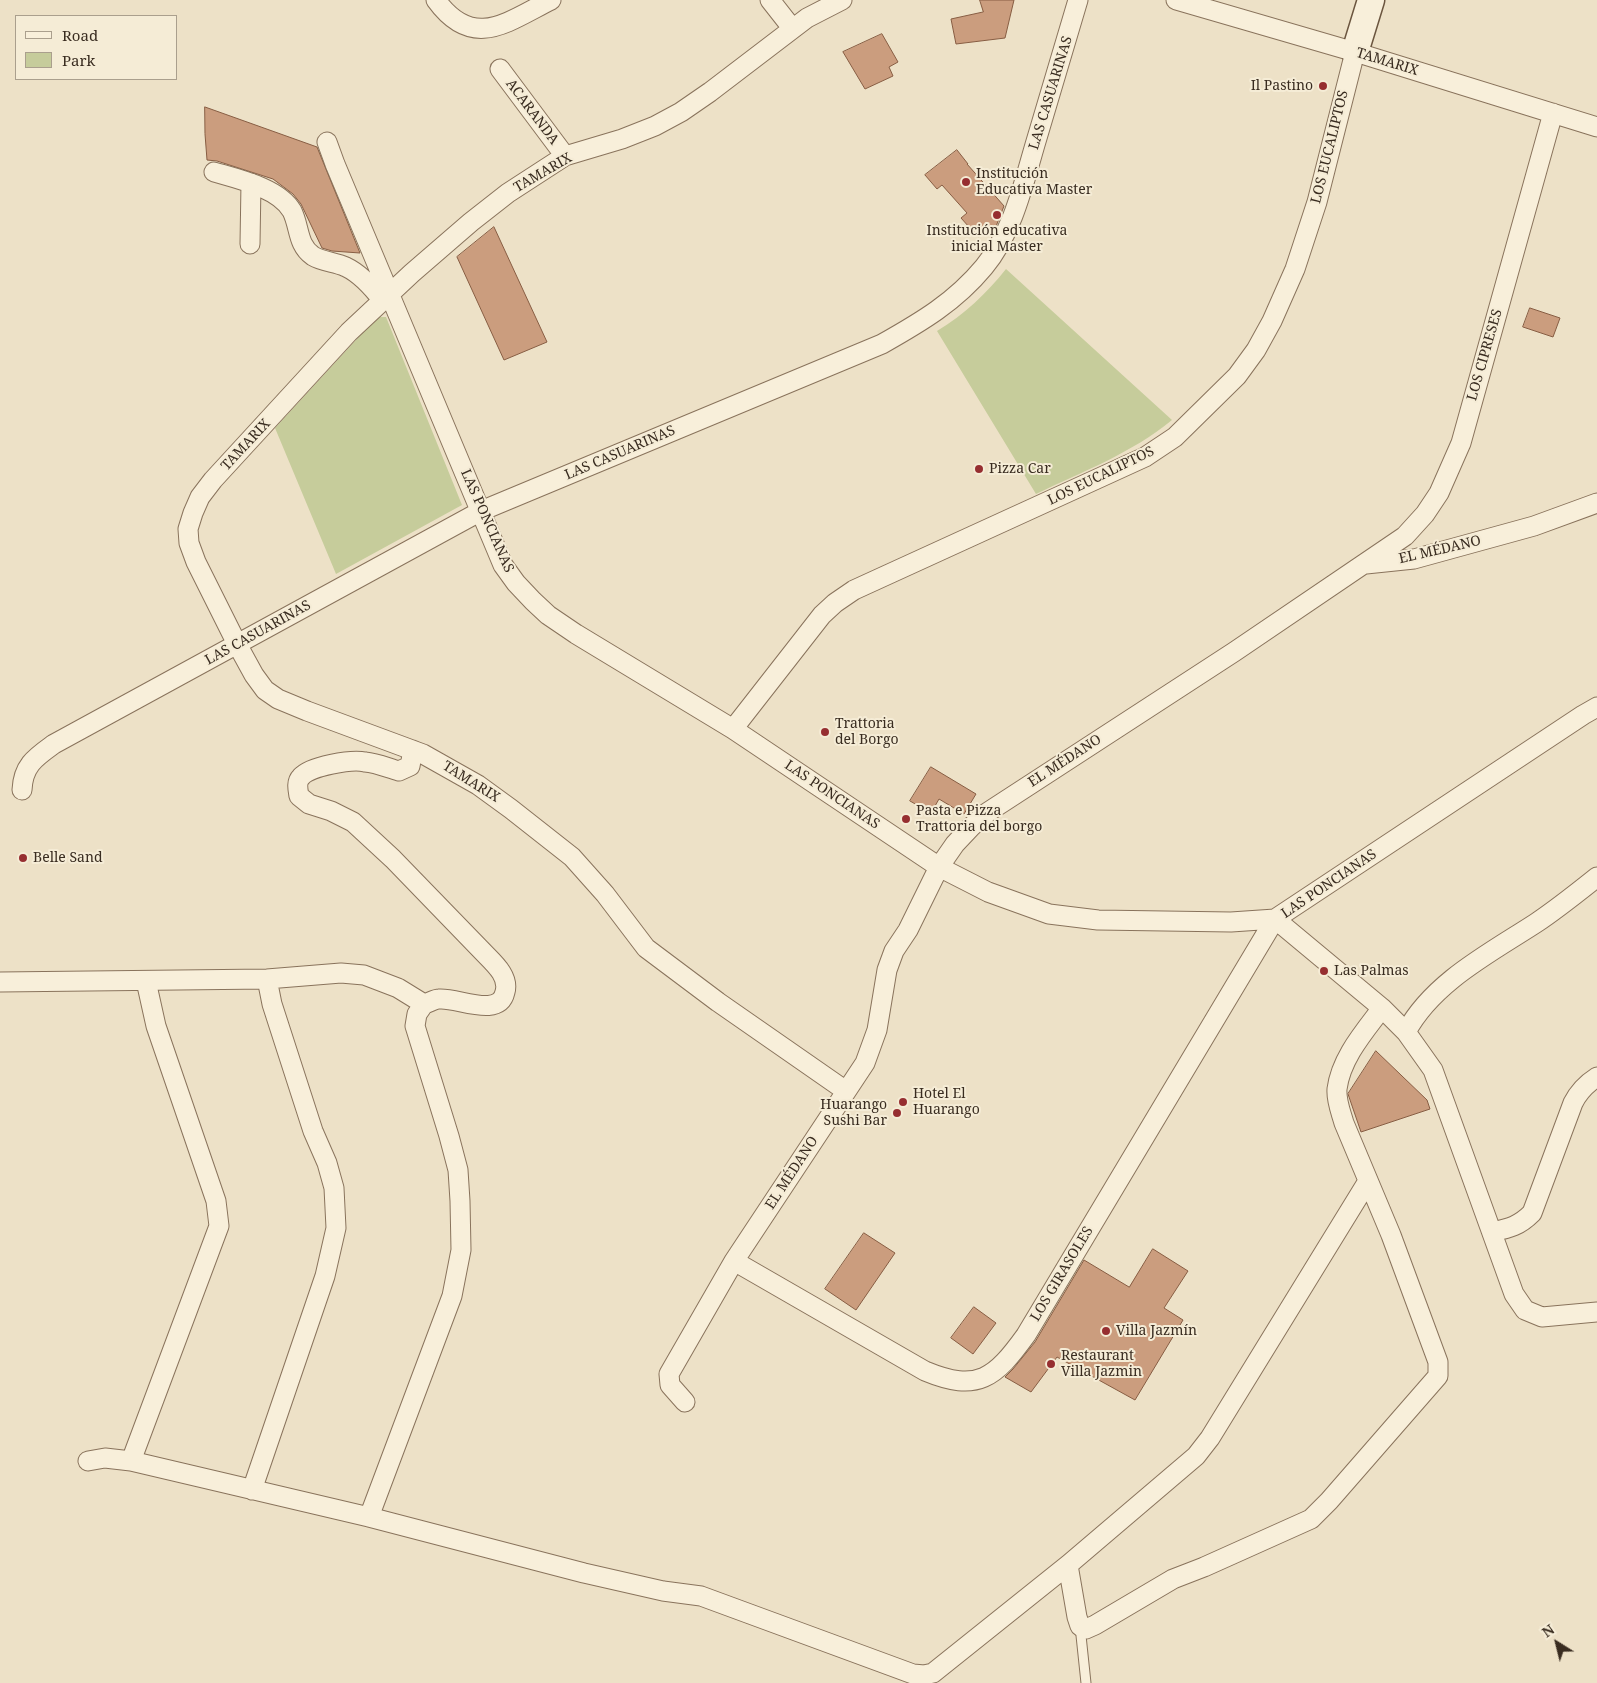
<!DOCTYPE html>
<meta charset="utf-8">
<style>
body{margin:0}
#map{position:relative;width:1597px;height:1683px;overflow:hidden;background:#ede1c7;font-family:"Noto Serif",serif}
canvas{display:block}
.legend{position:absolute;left:15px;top:15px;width:162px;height:65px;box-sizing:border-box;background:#f5ecd6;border:1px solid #aa9f8d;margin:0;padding:6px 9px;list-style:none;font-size:15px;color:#392c20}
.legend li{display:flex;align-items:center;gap:10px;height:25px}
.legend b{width:25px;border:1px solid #aa9f8d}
.north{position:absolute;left:1532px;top:1618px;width:50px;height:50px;-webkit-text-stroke:4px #f5ecd6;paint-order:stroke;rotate:324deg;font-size:14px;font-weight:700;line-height:20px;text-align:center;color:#392c20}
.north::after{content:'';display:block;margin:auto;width:18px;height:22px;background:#392c20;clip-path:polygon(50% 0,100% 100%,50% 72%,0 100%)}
</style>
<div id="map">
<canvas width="1597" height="1683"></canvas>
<ul class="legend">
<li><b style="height:6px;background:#f8efda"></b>Road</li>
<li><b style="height:14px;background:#c6cc9b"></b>Park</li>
</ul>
<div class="north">N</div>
</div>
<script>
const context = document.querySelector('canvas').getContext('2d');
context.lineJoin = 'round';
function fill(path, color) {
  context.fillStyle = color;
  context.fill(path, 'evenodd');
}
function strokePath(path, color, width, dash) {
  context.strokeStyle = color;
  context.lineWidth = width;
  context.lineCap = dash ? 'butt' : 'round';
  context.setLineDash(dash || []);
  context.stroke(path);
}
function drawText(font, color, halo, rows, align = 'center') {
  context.font = font + ' "Noto Serif",serif';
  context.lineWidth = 4;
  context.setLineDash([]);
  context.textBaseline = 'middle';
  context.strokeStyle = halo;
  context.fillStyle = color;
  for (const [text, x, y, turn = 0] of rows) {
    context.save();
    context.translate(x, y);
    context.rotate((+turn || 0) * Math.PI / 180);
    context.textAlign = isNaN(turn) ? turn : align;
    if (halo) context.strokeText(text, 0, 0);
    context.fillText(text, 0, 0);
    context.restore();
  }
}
fill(new Path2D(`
 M 1006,269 L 1172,420 C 1132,453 1082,472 1036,494 L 937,331 C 965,314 986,294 1006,269 Z
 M 377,317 L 386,317 L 462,505 L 336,574 L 275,428 Z`), '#c6cc9b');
const building = new Path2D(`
 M 980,0 L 1014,0 L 1005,38 L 956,44 L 951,19 L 983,12 Z
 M 882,34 L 898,62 L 889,67 L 893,76 L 865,89 L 843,52 Z
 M 205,107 L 317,147 L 360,253 L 332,251 L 322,248 L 301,204 L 293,194 L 273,179 L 217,161 L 207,160 L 205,134 Z
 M 957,150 L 968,164 L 967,164 L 1004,206 L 995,229 L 992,225 L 978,237 L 961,218 L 967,213 L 942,185 L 937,189 L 925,175 Z
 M 494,227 L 547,342 L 504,360 L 457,257 Z
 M 1530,308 L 1560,318 L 1553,337 L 1523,327 Z
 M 931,767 L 976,794 L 964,814 L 939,799 L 931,813 L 910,801 Z
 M 1376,1051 L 1427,1100 L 1430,1109 L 1361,1132 L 1348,1094 Z
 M 864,1233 L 895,1253 L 856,1310 L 825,1289 Z
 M 1153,1249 L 1188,1271 L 1164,1308 L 1183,1320 L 1135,1400 L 1057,1357 L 1031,1392 L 1005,1377 L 1013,1369 L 1035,1342 L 1084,1260 L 1129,1287 Z
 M 974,1307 L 996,1323 L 973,1354 L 951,1338 Z`);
fill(building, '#cb9d7e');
strokePath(building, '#875d43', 1);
const lane = new Path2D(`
 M 1080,1626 L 1086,1683`);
const street = new Path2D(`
 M 436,0 C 473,51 507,22 551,0
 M 770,0 L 792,28
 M 842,0 L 807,18 L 710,92 L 681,112 L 655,126 L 622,139 L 565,156 L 508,193 L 471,222 L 412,273 L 349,332 L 213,480 L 200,497 L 193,513 L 188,529 L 189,543 L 196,562 L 237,644 L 254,675 L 265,690 L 278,699 L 307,711 L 423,754 L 478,785 L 511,809 L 572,857 L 605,894 L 646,948 L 718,1002 L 846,1091
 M 1176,0 L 1355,52 L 1597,127
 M 500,69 L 565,156
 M 327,142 L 335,164 L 503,565 L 516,583 L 533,601 L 548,615 L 576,634 L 733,729 L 939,867 L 988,892 L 1049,914 L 1098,920 L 1231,922 L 1275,919 L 1583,715 L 1597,707
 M 214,172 C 238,179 279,188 292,211 C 300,227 297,245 313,256 C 323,262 336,262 346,267 C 361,274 373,288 383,301
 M 250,244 L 251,183
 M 1366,564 L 1414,559 L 1534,526 L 1597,503
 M 733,729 L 822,615 L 835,603 L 854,590 L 1145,457 L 1175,437 L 1237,376 L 1256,350 L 1272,321 L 1295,269 L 1317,202 L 1355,52
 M 22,790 C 23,765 36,757 54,744 L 481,511 L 882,344 C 921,322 955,302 984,267 C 1014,231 1024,181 1037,138 C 1051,92 1064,46 1078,0
 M 0,982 L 267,979 L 341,973 L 364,975 L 398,988 L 424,1004 C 429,1003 434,999 439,999 C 457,997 499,1019 505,992 C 509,978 497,966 487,956 L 393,859 L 353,822 L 331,811 L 309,804 L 299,796 C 298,790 296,782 301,777 C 310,766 352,759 365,762 C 377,763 388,768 399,771 L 410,766 L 413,750
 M 1406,1032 C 1433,982 1490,953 1536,923 C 1557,909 1577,893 1597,877
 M 1492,1232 C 1510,1228 1519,1226 1532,1213 L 1573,1103 C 1579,1091 1586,1084 1597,1077
 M 734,1261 L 925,1371 C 978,1393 995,1378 1026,1335 L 1275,919 L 1382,1008 L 1406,1032 L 1433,1070 L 1514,1294 L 1525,1310 L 1542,1317 L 1597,1312
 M 685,1402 L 670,1385 L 669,1374 L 734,1261 L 865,1063 L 877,1030 L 887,970 L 894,951 L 908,930 L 939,867 L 955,844 L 972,826 L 988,812 L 1234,652 L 1405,536 L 1425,514 L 1439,493 L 1461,443 L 1553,113
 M 88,1461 L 105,1458 L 131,1461 L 369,1517 L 584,1573 L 663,1591 L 701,1596 L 913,1674 L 924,1675 L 933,1673 L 1068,1565 L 1196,1456 L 1210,1438 L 1368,1181
 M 131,1461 L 219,1226 L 216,1201 L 156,1026 L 146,981
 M 252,1490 L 325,1276 L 336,1228 L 334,1188 L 327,1163 L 313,1131 L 272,1004 L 267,979
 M 369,1517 L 452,1296 L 461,1250 L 460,1201 L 458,1170 L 449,1136 L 415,1026 L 417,1014 L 424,1004
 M 1068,1565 L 1077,1617 L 1080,1626 L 1086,1629 L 1095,1625 L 1173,1579 L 1204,1567 L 1311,1519 L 1329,1501 L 1438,1376 L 1438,1362 L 1391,1235 L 1344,1123 C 1341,1112 1336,1101 1337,1089 C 1341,1058 1364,1032 1382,1008`);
const secondary = new Path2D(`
 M 1355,52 L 1371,0`);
strokePath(lane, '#89735c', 11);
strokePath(street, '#89735c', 21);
strokePath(secondary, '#6b553f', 29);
strokePath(lane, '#f8efda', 9);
strokePath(street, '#f8efda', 19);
strokePath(secondary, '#f8efda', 26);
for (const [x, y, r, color] of [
 [1323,86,5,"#962e30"],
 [966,182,5,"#962e30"],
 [997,215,5,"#962e30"],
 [979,469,5,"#962e30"],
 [825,732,5,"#962e30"],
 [906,819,5,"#962e30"],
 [23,858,5,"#962e30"],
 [1324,971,5,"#962e30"],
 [903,1102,5,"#962e30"],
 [897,1113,5,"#962e30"],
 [1106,1331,5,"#962e30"],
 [1051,1364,5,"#962e30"]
]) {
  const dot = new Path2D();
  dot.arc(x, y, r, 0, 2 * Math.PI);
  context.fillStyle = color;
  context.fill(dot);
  strokePath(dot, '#f5ecd6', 2);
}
drawText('14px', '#392c20', '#f5ecd6', [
 ["TAMARIX",1387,62,17],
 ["LAS CASUARINAS",1051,93,-73],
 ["ACARANDA",532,112,53],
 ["LOS EUCALIPTOS",1330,147,-76],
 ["TAMARIX",543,173,-30],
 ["LOS CIPRESES",1485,355,-74],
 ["TAMARIX",246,445,-47],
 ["LAS CASUARINAS",620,453,-23],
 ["LOS EUCALIPTOS",1101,476,-26],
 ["LAS PONCIANAS",487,521,66],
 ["EL MÉDANO",1440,550,-13],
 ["LAS CASUARINAS",258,633,-29],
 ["EL MÉDANO",1065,761,-33],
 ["TAMARIX",471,782,32],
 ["LAS PONCIANAS",832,795,34],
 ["LAS PONCIANAS",1329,884,-34],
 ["EL MÉDANO",792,1173,-57],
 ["LOS GIRASOLES",1062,1274,-59]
]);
drawText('14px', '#392c20', '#f5ecd6', [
 ["Il Pastino",1313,86,"right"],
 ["Institución",976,174],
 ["Educativa Master",976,190],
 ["Institución educativa",997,231,"center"],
 ["inicial Master",997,247,"center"],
 ["Pizza Car",989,469],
 ["Trattoria",835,724],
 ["del Borgo",835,740],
 ["Pasta e Pizza",916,811],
 ["Trattoria del borgo",916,827],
 ["Belle Sand",33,858],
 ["Las Palmas",1334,971],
 ["Hotel El",913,1094],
 ["Huarango",913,1110],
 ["Huarango",887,1105,"right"],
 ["Sushi Bar",887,1121,"right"],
 ["Villa Jazmín",1116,1331],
 ["Restaurant",1061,1356],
 ["Villa Jazmin",1061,1372]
], 'left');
</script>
